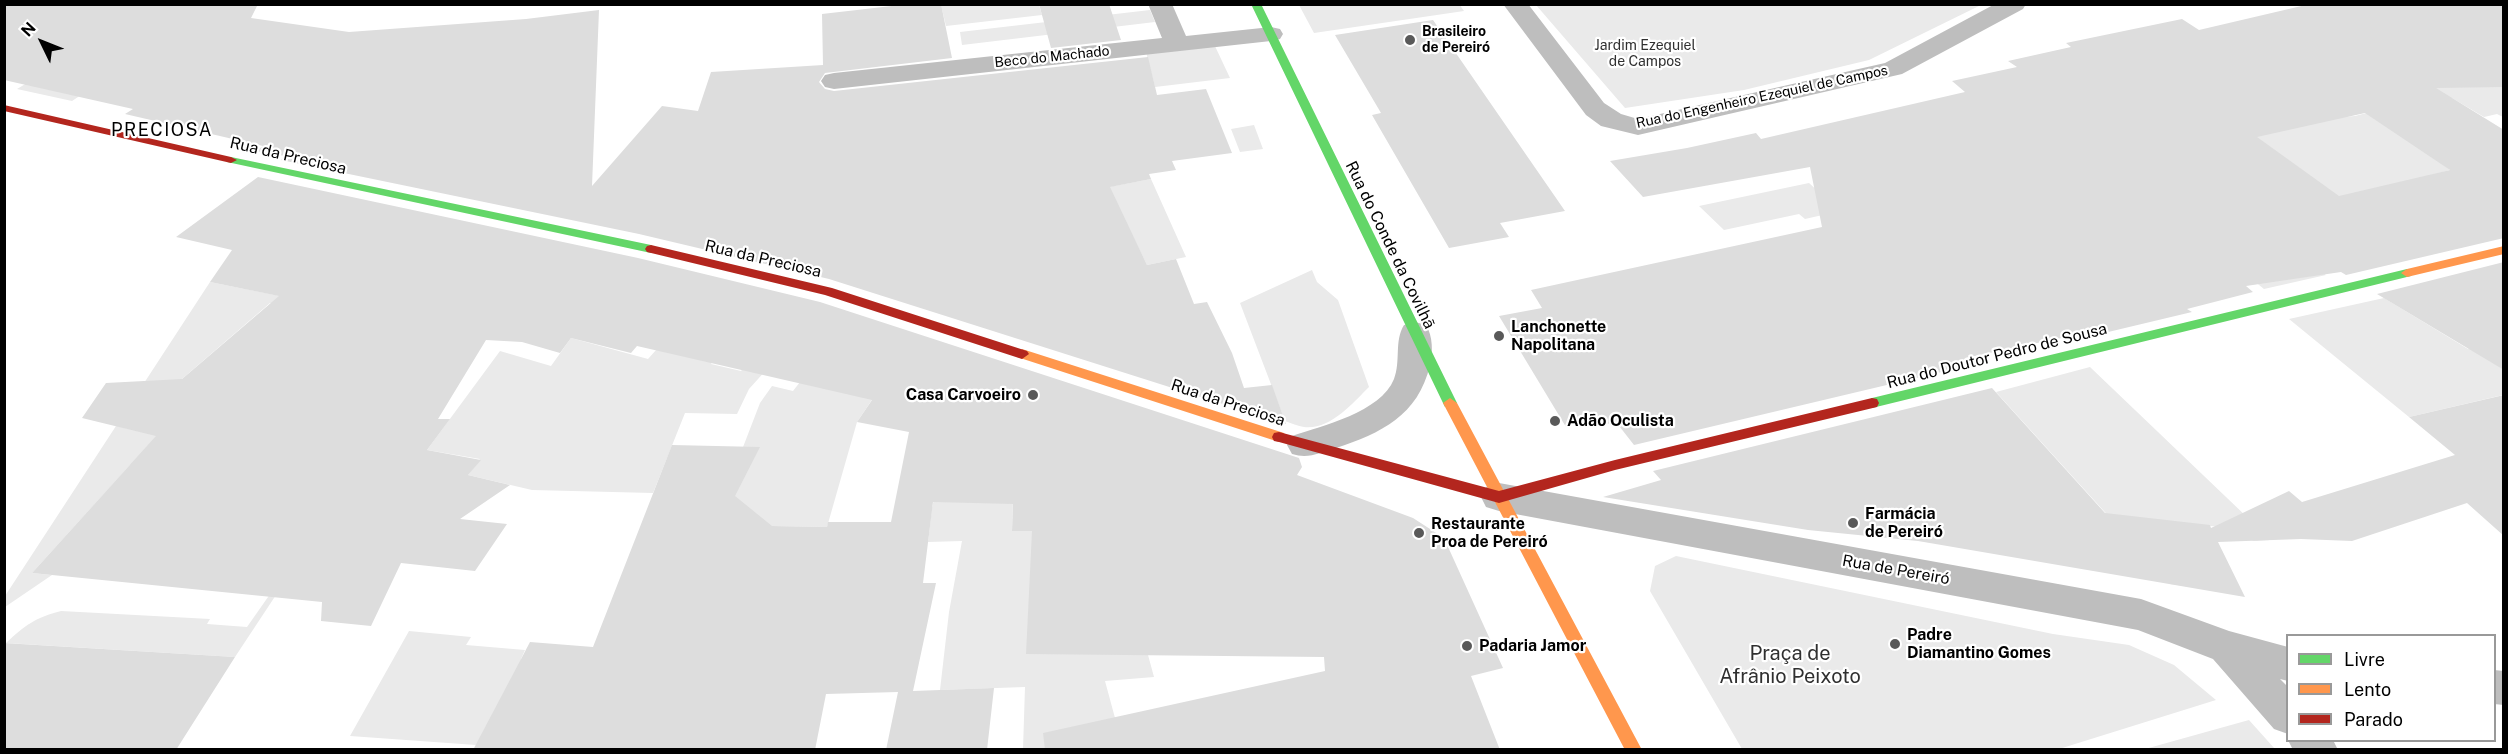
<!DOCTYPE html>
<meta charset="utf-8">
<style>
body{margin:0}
#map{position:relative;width:2508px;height:754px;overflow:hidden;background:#fff;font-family:"Public Sans",sans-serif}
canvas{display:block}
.frame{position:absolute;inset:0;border:6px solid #000;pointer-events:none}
.legend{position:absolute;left:2286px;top:634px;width:210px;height:108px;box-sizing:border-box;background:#fff;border:2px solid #999;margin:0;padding:8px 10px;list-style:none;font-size:18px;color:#000}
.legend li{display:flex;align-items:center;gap:12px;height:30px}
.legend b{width:30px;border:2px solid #999}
.north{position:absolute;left:12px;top:12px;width:60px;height:60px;-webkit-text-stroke:4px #fff;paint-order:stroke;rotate:313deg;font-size:16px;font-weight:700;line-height:24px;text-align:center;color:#000}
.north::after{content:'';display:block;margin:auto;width:21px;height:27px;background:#000;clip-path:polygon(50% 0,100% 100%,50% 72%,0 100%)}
</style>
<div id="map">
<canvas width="2508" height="754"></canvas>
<div class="frame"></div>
<ul class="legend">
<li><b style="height:8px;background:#63d668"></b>Livre</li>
<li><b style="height:8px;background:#ff974d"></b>Lento</li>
<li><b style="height:8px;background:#b3261e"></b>Parado</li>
</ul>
<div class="north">N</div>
</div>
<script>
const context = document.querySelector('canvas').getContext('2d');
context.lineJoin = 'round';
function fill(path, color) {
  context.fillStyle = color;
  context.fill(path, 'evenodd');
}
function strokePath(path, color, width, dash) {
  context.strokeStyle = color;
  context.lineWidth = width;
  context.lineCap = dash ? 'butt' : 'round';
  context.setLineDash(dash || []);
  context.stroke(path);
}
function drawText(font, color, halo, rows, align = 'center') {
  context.font = font + ' "Public Sans",sans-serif';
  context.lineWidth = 4.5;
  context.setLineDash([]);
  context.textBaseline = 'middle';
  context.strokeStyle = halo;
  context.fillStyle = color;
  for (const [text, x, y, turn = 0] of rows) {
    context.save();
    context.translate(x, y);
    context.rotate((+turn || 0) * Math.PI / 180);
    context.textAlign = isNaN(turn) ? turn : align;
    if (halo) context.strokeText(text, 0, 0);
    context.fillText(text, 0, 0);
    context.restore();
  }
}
fill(new Path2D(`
 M 1459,4 L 1464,11 L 1314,33 L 1299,5 Z
 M 941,5 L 1039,5 L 1042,15 L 946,26 Z
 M 1536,5 L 1981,5 L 1869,60 L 1744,90 L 1625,108 Z
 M 1150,10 L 1155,22 L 962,45 L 960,32 Z
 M 1214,44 L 1230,78 L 1155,87 L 1146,52 Z
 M 32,80 L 87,91 L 72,101 L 17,89 Z
 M 2429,87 L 2503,87 L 2503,117 L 2497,114 L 2484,117 L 2452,98 L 2446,99 Z
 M 2378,110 L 2450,170 L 2258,221 L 2326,275 L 2264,289 L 2192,231 L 2240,125 L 2355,116 Z
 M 1254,125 L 1263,149 L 1240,152 L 1231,129 Z
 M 1151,179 L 1186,257 L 1147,265 L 1108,187 Z
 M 1809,183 L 1840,211 L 1805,219 L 1799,214 L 1724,230 L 1699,206 Z
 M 1312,270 L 1317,282 L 1338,300 L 1369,387 C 1352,404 1330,430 1304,427 C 1298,426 1291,423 1285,421 L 1240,303 Z
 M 210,282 L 411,322 L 270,303 L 125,428 L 352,480 L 235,657 L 6,643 C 24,626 36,617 61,611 L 210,619 L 207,624 L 247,627 L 350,480 L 130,465 L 32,573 L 52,575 L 5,607 L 5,596 Z
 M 2384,298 L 2468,349 L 2484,339 L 2503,351 L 2503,395 L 2409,417 L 2289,319 Z
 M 673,331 L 725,344 L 711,364 L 741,371 L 758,352 L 777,358 L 749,389 L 737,414 L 685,413 L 653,493 L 532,490 L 468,475 L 480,459 L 427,450 L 500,351 L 551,366 L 571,338 L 648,359 Z
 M 912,340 L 857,422 L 827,527 L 713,525 L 760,403 L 772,386 L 793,391 L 800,382 Z
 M 2090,367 L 2271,540 L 2254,541 L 2219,527 L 2171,521 L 2206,589 L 2170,584 L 1996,392 Z
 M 1014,470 L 1012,531 L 1031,531 L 1033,496 L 1148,655 L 1154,677 L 1105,681 L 1115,718 L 1059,749 L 1023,749 L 1025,687 L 940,690 L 949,612 L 962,541 L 928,542 L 932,508 L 940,472 Z
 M 1676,556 L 2053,634 L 2129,645 L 2174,665 L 2216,700 L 2059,749 L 1742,749 L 1650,591 L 1655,566 Z
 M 409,631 L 471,637 L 466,645 L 525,650 L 521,659 L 566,661 L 476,745 L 350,736 Z
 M 2249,720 L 2275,749 L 2145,749 Z`), '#eaeaea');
fill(new Path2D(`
 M 4,4 L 258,4 L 251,18 L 349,32 L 526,19 L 599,10 L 592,186 L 662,106 L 698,111 L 711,72 L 823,65 L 822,14 L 909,4 L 941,4 L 952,58 L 825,73 L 819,82 L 825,89 L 834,91 L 1148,57 L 1157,95 L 1206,89 L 1232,153 L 1172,161 L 1176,170 L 1149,174 L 1151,179 L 1110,187 L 1147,265 L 1176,259 L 1194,304 L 1207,302 L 1232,353 L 1244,388 L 1272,385 L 1286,424 L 829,279 L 639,234 L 281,160 L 285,156 L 256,151 L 263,146 L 125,114 L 133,109 L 4,80 Z
 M 1039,4 L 1109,4 L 1121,40 L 1051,48 Z
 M 2310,4 L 2504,6 L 2504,87 L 2436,88 L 2504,130 L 2504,238 L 2346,275 L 2341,272 L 2246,286 L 2253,292 L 2187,309 L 2192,312 L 2104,333 L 2100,330 L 1965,358 L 1971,365 L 1634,445 L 1616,422 L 1593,427 L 1587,420 L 1566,427 L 1499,316 L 1542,308 L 1531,290 L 1822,227 L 1810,167 L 1643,197 L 1610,161 L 1687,148 L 1756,133 L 1761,139 L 1965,92 L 1952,81 L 2017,67 L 2008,61 L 2071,47 L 2066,43 L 2182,19 L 2199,30 ZM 2365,113 L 2450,170 L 2339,196 L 2257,137 Z
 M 1433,20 L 1565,211 L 1500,223 L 1509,237 L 1449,248 L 1372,115 L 1381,113 L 1335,35 Z
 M 258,177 L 638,258 L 820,302 L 1299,458 L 1302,467 L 1297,475 L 1413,518 L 1444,538 L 1503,668 L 1471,676 L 1500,750 L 1045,750 L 1043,733 L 1325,671 L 1324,657 L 1026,654 L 1032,531 L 1012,531 L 1013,504 L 933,502 L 923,583 L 936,583 L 913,691 L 994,688 L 987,750 L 886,750 L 898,692 L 826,694 L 815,750 L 473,750 L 530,642 L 593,647 L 672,445 L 760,447 L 735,496 L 772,526 L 827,527 L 828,522 L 891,522 L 909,432 L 857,422 L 872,400 L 637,346 L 631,353 L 571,338 L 560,353 L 522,342 L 486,340 L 438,419 L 450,419 L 427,450 L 481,460 L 468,475 L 510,485 L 460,519 L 507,524 L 475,571 L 401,563 L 371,626 L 321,621 L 322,602 L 32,573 L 156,436 L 82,418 L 106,383 L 182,379 L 279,296 L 210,282 L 232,250 L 176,237 Z
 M 2504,262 L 2504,370 L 2377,294 Z
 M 1992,388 L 2105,513 L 2210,525 L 2211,528 L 2289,491 L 2302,502 L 2455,455 L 2409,417 L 2504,395 L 2504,536 L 2467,503 L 2352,541 L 2301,539 L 2218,542 L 2245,597 L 1918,541 L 1808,530 L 1603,497 L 1661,480 L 1653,471 Z
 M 4,643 L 235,657 L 176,750 L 4,750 Z`), '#ddd');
fill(new Path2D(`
 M 1148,4 L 1172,4 L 1186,36 L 1271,27 L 1280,29 L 1283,34 L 1280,39 L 1271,41 L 834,89 L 825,87 L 821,81 L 825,75 L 834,73 L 1162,38 Z
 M 1503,4 L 1528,4 L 1604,103 L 1621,114 L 1638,119 L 1885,63 L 1995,4 L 2026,4 L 2023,9 L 1902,74 L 1638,135 L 1601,126 L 1586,115 Z
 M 1415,322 L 1426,325 C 1433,336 1433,353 1430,365 C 1418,416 1381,433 1336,448 C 1320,453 1308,459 1292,454 L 1287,445 L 1292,436 C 1322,426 1381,412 1394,379 C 1401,361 1394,341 1404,325 Z
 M 1499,483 L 2141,599 L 2229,631 L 2288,647 L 2288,681 L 2280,679 L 2288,687 L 2288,734 L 2274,729 L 2213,659 L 2138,630 L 1499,511 L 1486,507 L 1481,497 L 1486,487 Z
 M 2494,670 L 2504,671 L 2504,705 L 2494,704 Z
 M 2288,740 L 2333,740 L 2338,750 L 2293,750 Z`), '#bebebe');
fill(new Path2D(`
 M 1251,4 L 1261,4 L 1457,403 L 1455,407 L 1445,407 L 1443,403 Z
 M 231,157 L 651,245 L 657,249 L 651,253 L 227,162 L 227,158 Z
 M 2407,269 L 2413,273 L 2411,276 L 1872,408 L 1865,403 L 1872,398 Z`), '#63d668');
fill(new Path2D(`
 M 2504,246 L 2504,254 L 2407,277 L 2401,273 L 2407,269 Z
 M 1022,349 L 1284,433 L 1286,437 L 1284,441 L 1279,442 L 1017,357 L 1015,354 Z
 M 1450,398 L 1457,403 L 1642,750 L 1625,750 L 1443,403 Z`), '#ff974d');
fill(new Path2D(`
 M 4,105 L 231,157 L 237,160 L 231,163 L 4,111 Z
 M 651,245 L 832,288 L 1027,351 L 1029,354 L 1022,359 L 825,295 L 647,252 L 645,249 L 647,246 Z
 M 1872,398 L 1877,399 L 1879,403 L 1877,407 L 1615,470 L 1499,503 L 1279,442 L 1274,441 L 1272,437 L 1274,433 L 1279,432 L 1499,491 L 1615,460 Z`), '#b3261e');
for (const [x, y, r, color] of [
 [1410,40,6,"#595959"],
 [1499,336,6,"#595959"],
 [1033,395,6,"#595959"],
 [1555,421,6,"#595959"],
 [1853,523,6,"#595959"],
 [1419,533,6,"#595959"],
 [1895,644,6,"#595959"],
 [1467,646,6,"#595959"]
]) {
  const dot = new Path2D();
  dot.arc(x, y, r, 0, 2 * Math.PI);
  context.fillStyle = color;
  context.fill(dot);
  strokePath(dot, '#fff', 2);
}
drawText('bold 14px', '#000', '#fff', [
 ["Brasileiro",1422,32],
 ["de Pereiró",1422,48]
], 'left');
drawText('14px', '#303030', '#fff', [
 ["Jardim Ezequiel",1645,46],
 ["de Campos",1645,62]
]);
drawText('14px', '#000', '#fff', [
 ["Beco do Machado",1052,57,-6],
 ["Rua do Engenheiro Ezequiel de Campos",1762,97,-12]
]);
drawText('16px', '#000', '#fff', [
 ["Rua da Preciosa",288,156,13],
 ["Rua do Conde da Covilhã",1390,245,64],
 ["Rua da Preciosa",763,259,13],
 ["Rua do Doutor Pedro de Sousa",1997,356,-14],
 ["Rua da Preciosa",1228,403,18],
 ["Rua de Pereiró",1896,570,10]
]);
drawText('bold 16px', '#000', '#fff', [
 ["Lanchonette",1511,327],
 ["Napolitana",1511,345],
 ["Casa Carvoeiro",1021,395,"right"],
 ["Adão Oculista",1567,421],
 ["Farmácia",1865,514],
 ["de Pereiró",1865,532],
 ["Restaurante",1431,524],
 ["Proa de Pereiró",1431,542],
 ["Padre",1907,635],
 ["Diamantino Gomes",1907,653],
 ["Padaria Jamor",1479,646]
], 'left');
context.letterSpacing = '1.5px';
drawText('18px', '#000', '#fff', [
 ["PRECIOSA",162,130]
]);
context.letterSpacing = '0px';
drawText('20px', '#303030', '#fff', [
 ["Praça de",1790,654],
 ["Afrânio Peixoto",1790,677]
]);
</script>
